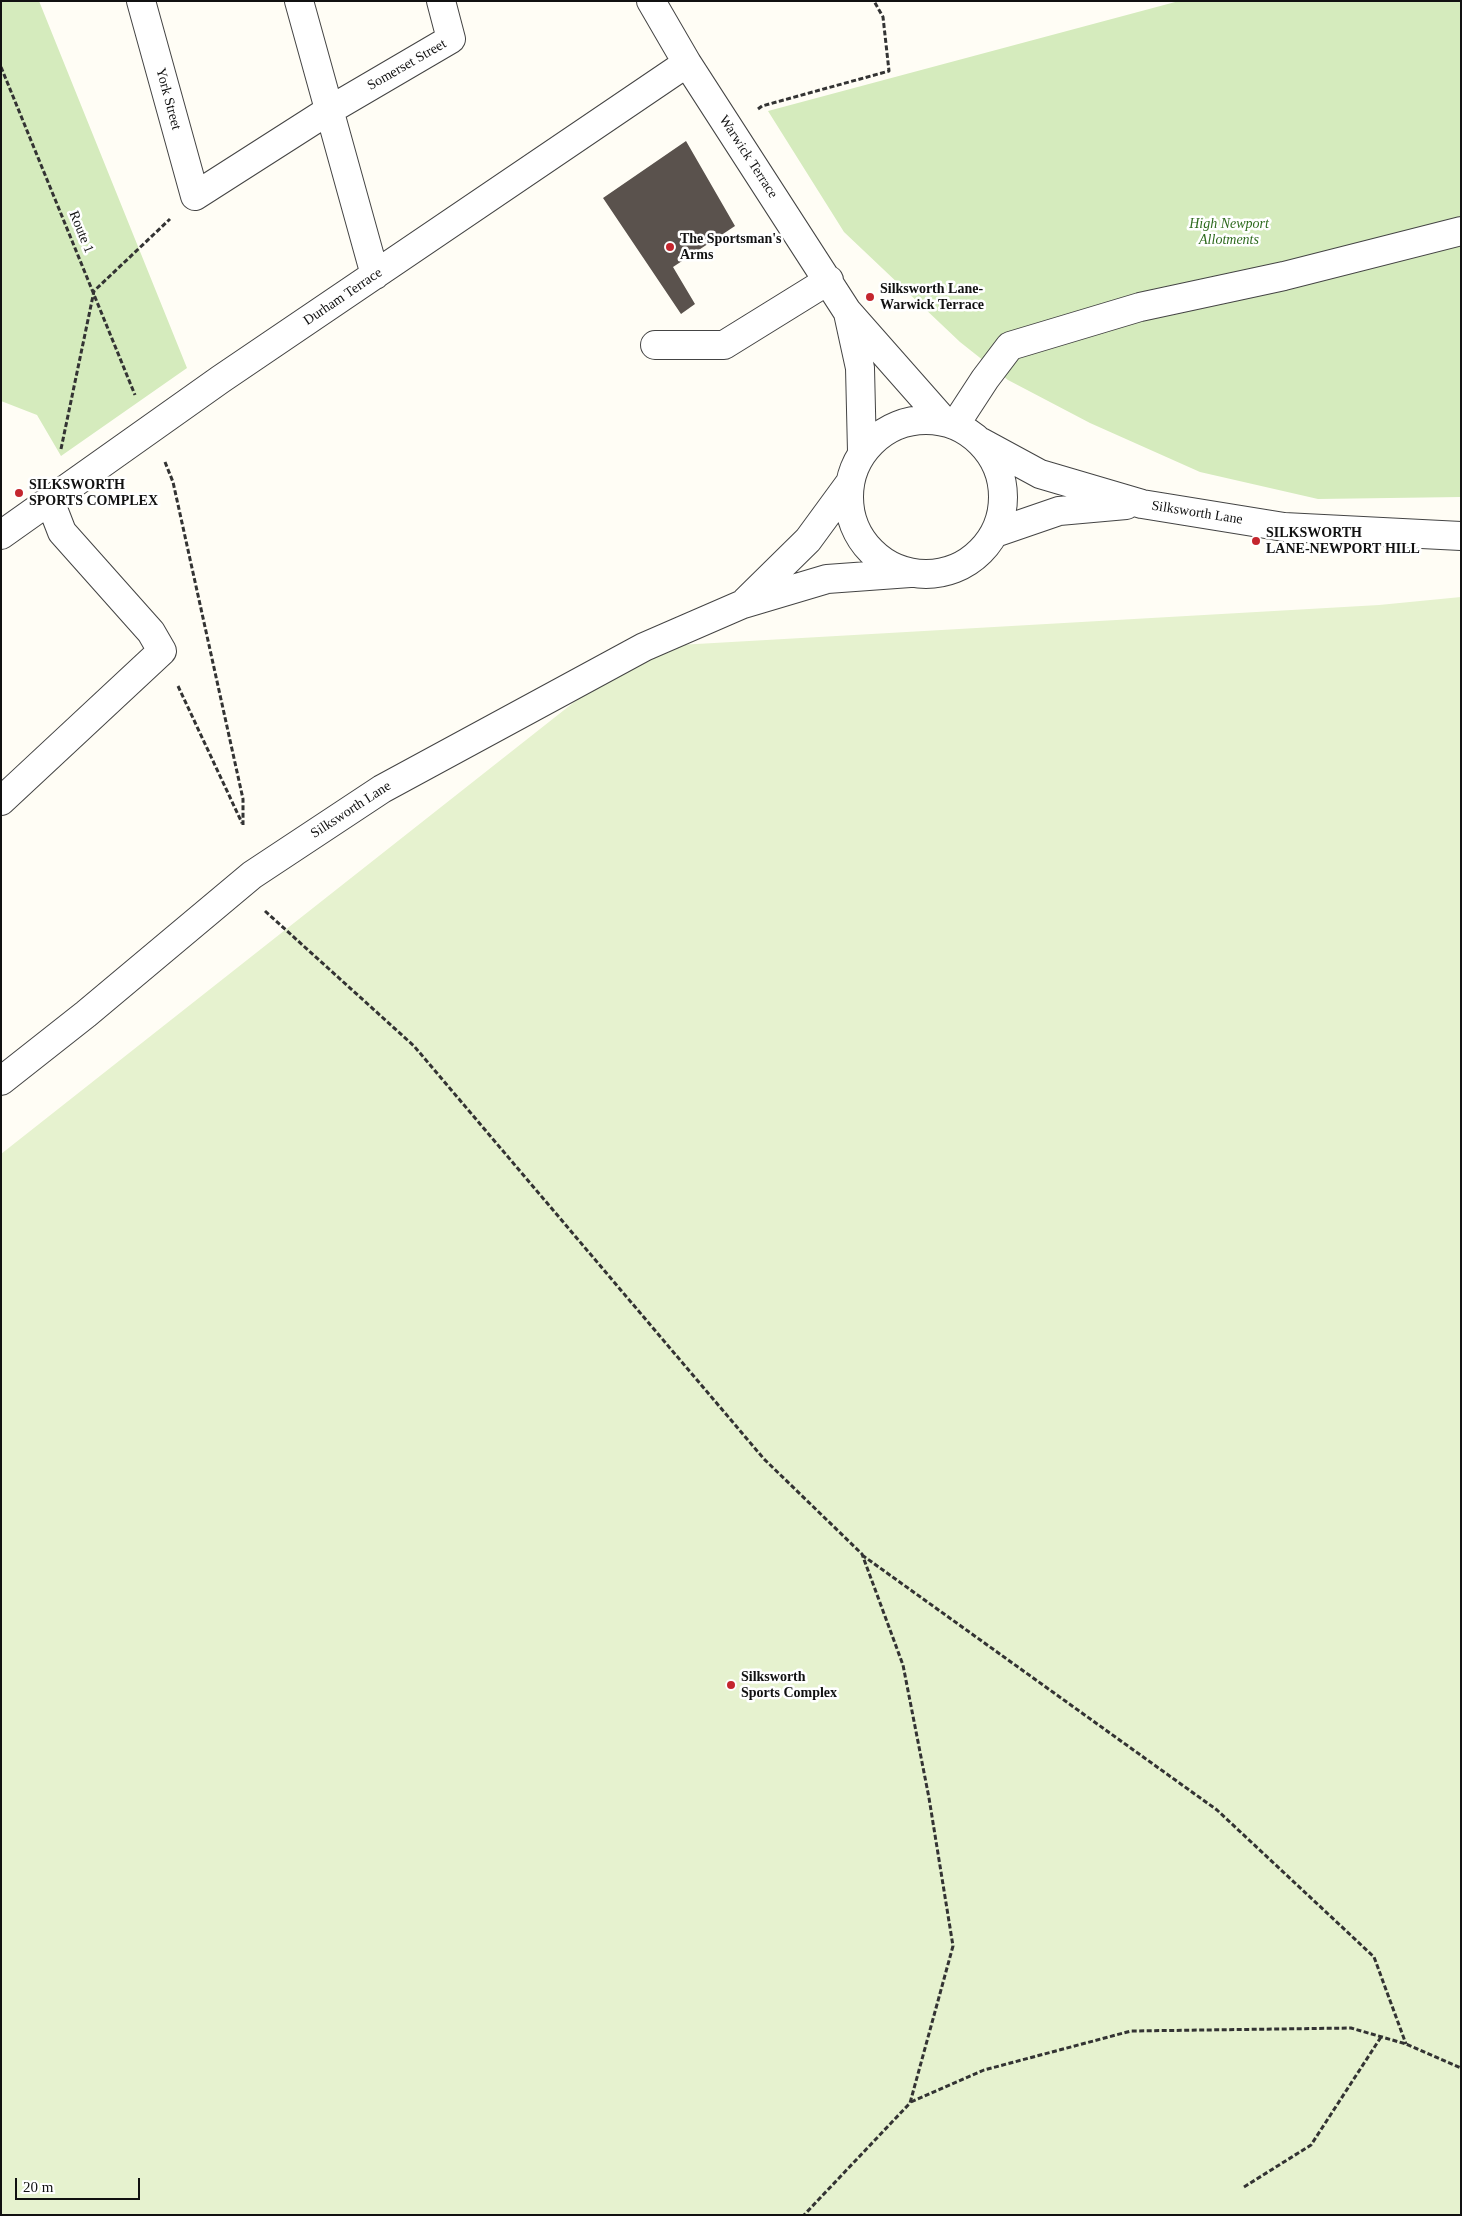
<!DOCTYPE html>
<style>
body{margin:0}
#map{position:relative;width:1462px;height:2216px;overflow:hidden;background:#fffdf5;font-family:"Times New Roman",serif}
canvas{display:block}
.frame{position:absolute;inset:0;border:2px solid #111;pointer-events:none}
.scale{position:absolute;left:15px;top:2178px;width:125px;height:22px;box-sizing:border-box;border:2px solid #111;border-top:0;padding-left:6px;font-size:15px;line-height:18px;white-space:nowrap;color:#111;-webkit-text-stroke:4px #fff;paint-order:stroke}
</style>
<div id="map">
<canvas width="1462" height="2216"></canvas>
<div class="frame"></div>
<div class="scale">20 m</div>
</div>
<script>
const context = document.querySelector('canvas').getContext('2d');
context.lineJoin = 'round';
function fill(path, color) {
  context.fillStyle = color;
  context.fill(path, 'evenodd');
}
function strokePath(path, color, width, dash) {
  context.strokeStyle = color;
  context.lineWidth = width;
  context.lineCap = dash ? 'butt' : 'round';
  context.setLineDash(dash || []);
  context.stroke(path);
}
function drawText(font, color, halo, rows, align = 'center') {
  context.font = font + ' "Times New Roman",serif';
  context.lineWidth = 5;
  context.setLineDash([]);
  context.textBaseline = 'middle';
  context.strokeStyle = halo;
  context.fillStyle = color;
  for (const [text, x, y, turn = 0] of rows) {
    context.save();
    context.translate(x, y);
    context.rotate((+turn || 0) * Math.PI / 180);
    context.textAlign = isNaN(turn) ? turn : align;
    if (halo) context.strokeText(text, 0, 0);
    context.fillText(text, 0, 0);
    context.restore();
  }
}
fill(new Path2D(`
 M 1,1 L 39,1 L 187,368 L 61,456 L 37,415 L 1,401 Z
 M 1179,1 L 1461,1 L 1461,497 L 1318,499 L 1200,472 L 1090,423 L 1008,380 L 960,342 L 844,232 L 768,111 Z`), '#d5ebbd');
fill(new Path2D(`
 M 1461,597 L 1461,2215 L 1,2215 L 1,1154 L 644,647 L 1379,605 Z`), '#e6f2cf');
fill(new Path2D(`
 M 686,141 L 735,226 L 673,267 L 695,304 L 681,314 L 603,198 Z`), '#5a524d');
const minor = new Path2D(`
 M 141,1 L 195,196 L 328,111 L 451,39 L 441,1
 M 299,1 L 375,275
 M 651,1 L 687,63 L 847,311 L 944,421
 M 848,313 L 860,368 L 862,452
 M 655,345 L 724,345 L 829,280
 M849 497a77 77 0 1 1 154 0a77 77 0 1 1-154 0Z
 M 955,425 L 985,379 L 1010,346 L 1140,307 L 1284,276 L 1461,231
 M 981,442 L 1040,474 L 1142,504 L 1284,527 L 1461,536
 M 995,533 L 1059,511 L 1126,505
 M 1,535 L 221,379 L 687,63
 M 746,601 L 808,540 L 849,484
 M 1,801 L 162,651 L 151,632 L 62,532 L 50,501
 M 1,1081 L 86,1014 L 252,875 L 382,789 L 644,647 L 743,604 L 827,579 L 910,573`);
strokePath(minor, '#444', 30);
strokePath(new Path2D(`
 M 1,67 L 135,395
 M 758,109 L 762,106 L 889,71 L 883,17 L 874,1
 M 61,449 L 94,291 L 170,219
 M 165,462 L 173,482 L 243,799 L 243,825
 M 178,686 L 242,823
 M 265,911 L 414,1046 L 764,1459 L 862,1554 L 903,1665 L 929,1798 L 953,1946 L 910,2103 L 804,2215
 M 862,1555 L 1217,1810 L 1374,1957 L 1406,2044
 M 911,2102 L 984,2070 L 1131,2031 L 1351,2028 L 1406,2044 L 1461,2068
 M 1244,2187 L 1311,2145 L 1381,2037`), '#333', 3, [5, 2.5]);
strokePath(minor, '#fff', 28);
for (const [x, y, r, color] of [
 [670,247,5,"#c4262e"],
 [870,297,5,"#c4262e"],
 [19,493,5,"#c4262e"],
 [1256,541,5,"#c4262e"],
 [731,1685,5,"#c4262e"]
]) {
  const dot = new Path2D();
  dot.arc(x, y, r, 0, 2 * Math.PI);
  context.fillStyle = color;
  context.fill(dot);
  strokePath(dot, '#fff', 2);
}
drawText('14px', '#111', '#fff', [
 ["Somerset Street",407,65,-30],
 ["York Street",168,99,75],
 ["Warwick Terrace",748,157,57],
 ["Route 1",81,232,68],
 ["Durham Terrace",343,297,-34],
 ["Silksworth Lane",1197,513,9],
 ["Silksworth Lane",351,810,-33]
]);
drawText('italic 14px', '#2f6b1f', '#fff', [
 ["High Newport",1229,224],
 ["Allotments",1229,240]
]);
drawText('bold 14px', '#111', '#fff', [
 ["The Sportsman's",680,239],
 ["Arms",680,255],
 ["Silksworth Lane-",880,289],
 ["Warwick Terrace",880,305],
 ["SILKSWORTH",29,485],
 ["SPORTS COMPLEX",29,501],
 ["SILKSWORTH",1266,533],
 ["LANE-NEWPORT HILL",1266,549],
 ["Silksworth",741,1677],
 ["Sports Complex",741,1693]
], 'left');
</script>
